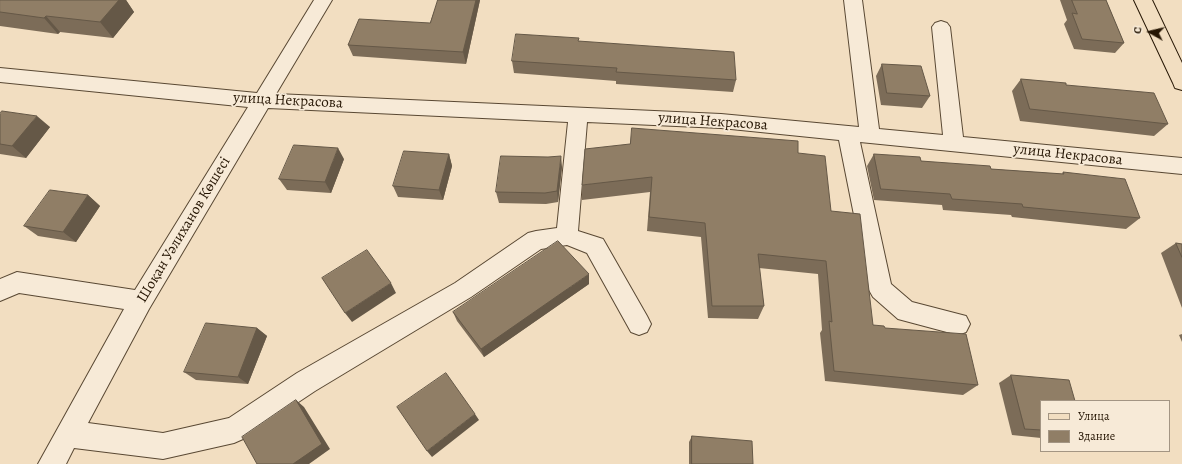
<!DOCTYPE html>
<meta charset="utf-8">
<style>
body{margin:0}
#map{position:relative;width:1182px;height:464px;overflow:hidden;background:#f2dec1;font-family:Alegreya,serif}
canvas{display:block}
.legend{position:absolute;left:1040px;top:400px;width:130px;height:52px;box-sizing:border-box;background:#f7ead7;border:1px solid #a39583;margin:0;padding:5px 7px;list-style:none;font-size:12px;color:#261604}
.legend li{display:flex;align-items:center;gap:8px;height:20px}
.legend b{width:20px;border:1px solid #a39583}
.north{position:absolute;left:1130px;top:12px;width:40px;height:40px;-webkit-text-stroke:3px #f7ead7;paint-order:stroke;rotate:278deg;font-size:11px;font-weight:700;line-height:16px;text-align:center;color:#261604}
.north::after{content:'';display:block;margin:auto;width:14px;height:18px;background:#261604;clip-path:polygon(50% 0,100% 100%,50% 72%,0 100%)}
</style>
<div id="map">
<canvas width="1182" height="464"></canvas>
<ul class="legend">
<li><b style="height:5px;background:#f2dec1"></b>Улица</li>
<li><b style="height:11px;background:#907e66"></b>Здание</li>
</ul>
<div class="north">С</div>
</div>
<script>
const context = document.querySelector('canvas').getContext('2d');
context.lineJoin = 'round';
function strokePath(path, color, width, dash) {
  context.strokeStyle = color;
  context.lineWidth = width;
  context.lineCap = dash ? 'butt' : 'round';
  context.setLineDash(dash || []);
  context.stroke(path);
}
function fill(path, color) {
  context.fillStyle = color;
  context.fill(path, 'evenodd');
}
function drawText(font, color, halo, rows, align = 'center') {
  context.font = font + ' Alegreya,serif';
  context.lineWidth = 3.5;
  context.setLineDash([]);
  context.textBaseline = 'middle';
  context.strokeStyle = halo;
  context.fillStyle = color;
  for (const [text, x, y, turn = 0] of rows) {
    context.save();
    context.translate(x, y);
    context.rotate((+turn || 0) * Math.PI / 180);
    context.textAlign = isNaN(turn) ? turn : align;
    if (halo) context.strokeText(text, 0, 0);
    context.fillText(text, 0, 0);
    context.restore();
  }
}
const minor = new Path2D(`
 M 314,0 L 332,0 L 276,94 L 721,114 L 859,127 L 844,0 L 862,0 L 879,129 L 943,135 L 932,27 L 935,23 L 941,21 L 947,23 L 950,27 L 963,137 L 1182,158 L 1182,174 L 860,142 L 891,284 L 912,302 L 966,316 L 970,324 L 966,332 L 958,335 L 898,319 L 873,297 L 869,290 L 839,140 L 721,128 L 587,122 L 578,231 L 603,239 L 647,316 L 651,324 L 647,332 L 639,335 L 631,332 L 587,253 L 567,245 L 541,249 L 471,297 L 315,391 L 243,439 L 234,443 L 163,459 L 74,448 L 66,464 L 38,464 L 124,309 L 19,293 L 0,301 L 0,279 L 17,272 L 135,290 L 248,107 L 0,82 L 0,68 L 257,93 ZM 268,108 L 568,122 L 557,228 L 536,231 L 528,233 L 455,283 L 297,373 L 229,418 L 163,433 L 88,423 L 149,309 Z`);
const major = new Path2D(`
 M 1134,0 L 1152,0 L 1182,63 L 1182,90 L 1175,88 L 1173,83 Z`);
strokePath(minor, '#594833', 2);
strokePath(major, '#261604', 2);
fill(minor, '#f7ead7');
fill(major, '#f2dec1');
fill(new Path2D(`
 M 0,0 L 126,0 L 134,12 L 113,38 L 60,32 L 58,34 L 0,26 Z
 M 438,0 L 480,0 L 466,64 L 353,56 L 348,45 L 430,23 Z
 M 1060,0 L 1106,0 L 1124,43 L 1115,53 L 1074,49 L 1064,24 L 1067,20 Z
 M 579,41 L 736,80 L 733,92 L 616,84 L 616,81 L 514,73 L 512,61 Z
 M 882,64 L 930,96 L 922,108 L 881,105 L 876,76 Z
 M 1021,79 L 1066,85 L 1168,124 L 1154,136 L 1020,121 L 1012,91 Z
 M 0,114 L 50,127 L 26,158 L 0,154 Z
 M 798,153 L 831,211 L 873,325 L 885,328 L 978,385 L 963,395 L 825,381 L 820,333 L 822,330 L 818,274 L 759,268 L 764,306 L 758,319 L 708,318 L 701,237 L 647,231 L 650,192 L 582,200 L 582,185 Z
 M 449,154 L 452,166 L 443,200 L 398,197 L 393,186 Z
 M 874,154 L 921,161 L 991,169 L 1062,174 L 1063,172 L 1140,218 L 1126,229 L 1012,217 L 1011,215 L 943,210 L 942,205 L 874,200 L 867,166 Z
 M 344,159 L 331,193 L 287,190 L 279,179 Z
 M 562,167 L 558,202 L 546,204 L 499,203 L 496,192 Z
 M 88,195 L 100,206 L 76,242 L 38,236 L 24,226 Z
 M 1176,243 L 1182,244 L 1182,308 L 1161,253 Z
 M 589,284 L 484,357 L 457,321 L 453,312 Z
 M 257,328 L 267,336 L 248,384 L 196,380 L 184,372 Z
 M 1182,334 L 1182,342 L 1179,335 Z
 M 1011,375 L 1041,401 L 1041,438 L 1012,435 L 999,383 Z
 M 692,436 L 753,464 L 689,464 L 689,442 Z`), '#7c6c58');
fill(new Path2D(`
 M 119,0 L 126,0 L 134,12 L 113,38 L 100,22 Z
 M 476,0 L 480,0 L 466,64 L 463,52 Z
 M 46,16 L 60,32 L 58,34 L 44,18 Z
 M 37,116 L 50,127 L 26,158 L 12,146 Z
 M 338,148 L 344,159 L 331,193 L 325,182 Z
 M 449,154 L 452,166 L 443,200 L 439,190 Z
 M 561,156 L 562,167 L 558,202 L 557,191 Z
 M 88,195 L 100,206 L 76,242 L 63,232 Z
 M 589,274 L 589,284 L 484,357 L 481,349 Z
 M 391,283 L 396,293 L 352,322 L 345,313 Z
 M 257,328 L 267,336 L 248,384 L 238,377 Z
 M 296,400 L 304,407 L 330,449 L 309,464 L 293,464 Z
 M 475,414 L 479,420 L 432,457 L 427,451 Z`), '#655847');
const building = new Path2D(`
 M 0,0 L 119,0 L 100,22 L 46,16 L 44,18 L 0,12 Z
 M 438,0 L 476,0 L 463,52 L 348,45 L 359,19 L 430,23 Z
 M 1072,0 L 1106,0 L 1124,43 L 1082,39 L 1072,13 L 1077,14 Z
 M 516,34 L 579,38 L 578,41 L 734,52 L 736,80 L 616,72 L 617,68 L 512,61 Z
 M 882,64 L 921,66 L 930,96 L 887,93 Z
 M 1021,79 L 1066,83 L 1066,85 L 1154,93 L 1168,124 L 1030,109 Z
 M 2,111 L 37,116 L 12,146 L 0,144 L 0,114 Z
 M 632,128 L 798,141 L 798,153 L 825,156 L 831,211 L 860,214 L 873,325 L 884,326 L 885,328 L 966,334 L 978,385 L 834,371 L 829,321 L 832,322 L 826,261 L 758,254 L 764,306 L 712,306 L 705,223 L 649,217 L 652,177 L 582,185 L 585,149 L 630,144 Z
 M 294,145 L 338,148 L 325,182 L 279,179 Z
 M 404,151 L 449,154 L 439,190 L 393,186 Z
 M 874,154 L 920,157 L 921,161 L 990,166 L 991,169 L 1064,174 L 1063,172 L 1125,179 L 1140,218 L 1023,207 L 1022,204 L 952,199 L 950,194 L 881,189 Z
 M 501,156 L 548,157 L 561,156 L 557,191 L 545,193 L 496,192 Z
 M 50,190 L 88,195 L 63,232 L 24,226 Z
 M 558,241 L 589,274 L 481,349 L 453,312 Z
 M 1176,243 L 1182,244 L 1182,257 Z
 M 367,250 L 391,283 L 345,313 L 322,278 Z
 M 206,323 L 257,328 L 238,377 L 184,372 Z
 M 446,373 L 475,414 L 427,451 L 397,407 Z
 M 1011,375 L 1069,380 L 1075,401 L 1041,401 L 1041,430 L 1025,429 Z
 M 296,400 L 322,444 L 293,464 L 257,464 L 242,437 Z
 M 692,436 L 752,441 L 753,464 L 692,464 Z`);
fill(building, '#907e66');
strokePath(building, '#655847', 1);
drawText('15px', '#261604', '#f7ead7', [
 ["улица Некрасова",288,101,3],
 ["улица Некрасова",713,122,4],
 ["улица Некрасова",1068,155,6],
 ["Шоқан Уәлиханов Көшесі",184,230,-59]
]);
</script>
